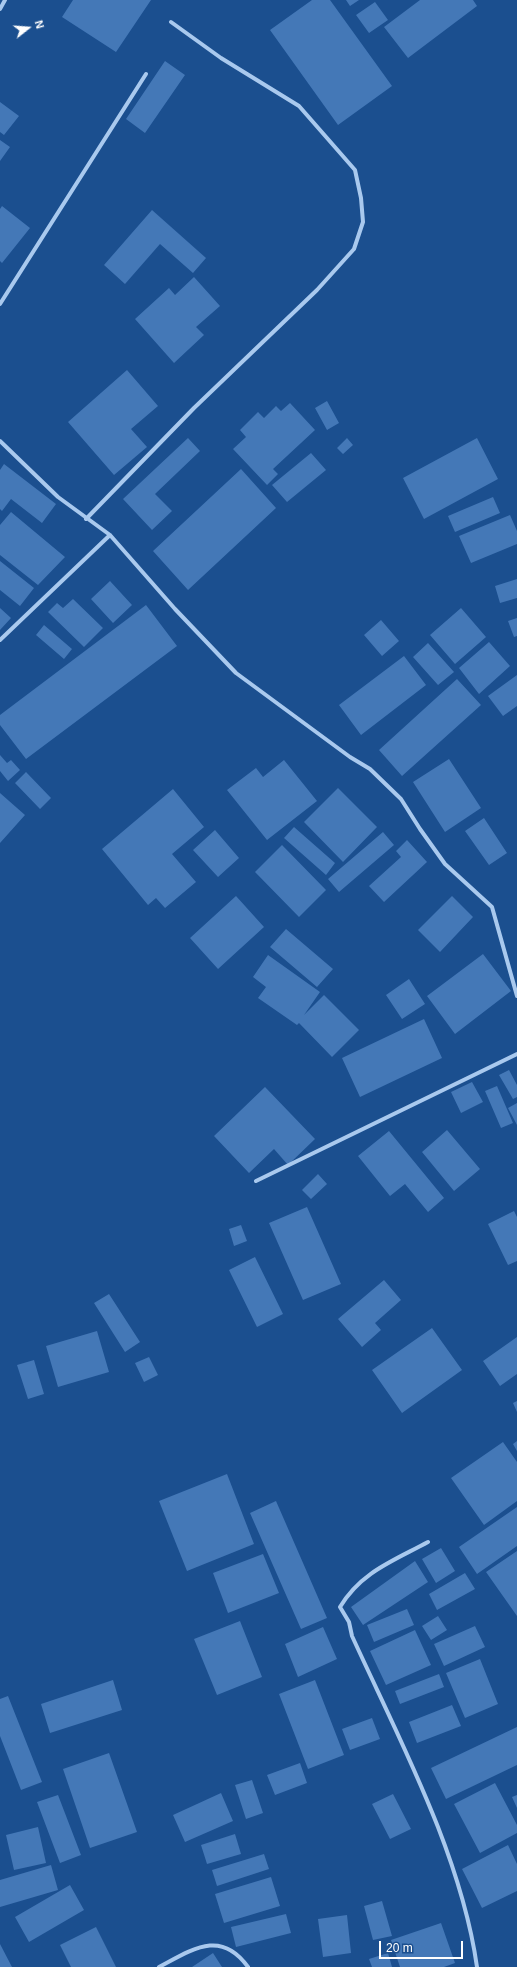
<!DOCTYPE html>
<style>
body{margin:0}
#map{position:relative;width:517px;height:1967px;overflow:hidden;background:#1b4f8f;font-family:Arial,sans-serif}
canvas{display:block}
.north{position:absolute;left:8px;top:8px;width:40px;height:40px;-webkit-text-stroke:3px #1b4f8f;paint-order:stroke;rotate:73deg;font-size:11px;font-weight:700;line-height:16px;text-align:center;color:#fff}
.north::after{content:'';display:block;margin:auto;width:14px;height:18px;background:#fff;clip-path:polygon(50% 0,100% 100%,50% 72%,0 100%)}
.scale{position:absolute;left:379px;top:1941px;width:84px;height:18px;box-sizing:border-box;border:2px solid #fff;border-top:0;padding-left:5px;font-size:12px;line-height:14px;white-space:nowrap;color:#fff;-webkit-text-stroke:3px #1b4f8f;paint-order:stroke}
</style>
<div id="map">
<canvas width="517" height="1967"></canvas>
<div class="north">N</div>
<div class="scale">20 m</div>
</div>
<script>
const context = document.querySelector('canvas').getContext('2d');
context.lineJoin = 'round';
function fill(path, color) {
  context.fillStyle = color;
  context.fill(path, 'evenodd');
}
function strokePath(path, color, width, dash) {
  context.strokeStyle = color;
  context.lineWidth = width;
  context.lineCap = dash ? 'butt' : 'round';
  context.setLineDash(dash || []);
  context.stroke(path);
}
fill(new Path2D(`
 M 73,0 L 151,0 L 116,52 L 62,17 Z
 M 312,0 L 330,0 L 392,86 L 338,125 L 270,30 Z
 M 346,0 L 359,0 L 350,6 Z
 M 420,0 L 473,0 L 477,6 L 408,58 L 384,27 Z
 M 375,2 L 388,20 L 369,33 L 356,15 Z
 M 165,61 L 185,75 L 145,133 L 126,119 Z
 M 0,102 L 19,116 L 4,135 L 0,132 Z
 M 0,140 L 10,147 L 0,161 Z
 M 2,206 L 30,228 L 2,263 L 0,261 L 0,209 Z
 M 152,210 L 206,258 L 193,273 L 160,244 L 125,284 L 104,265 Z
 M 194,277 L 220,306 L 196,327 L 204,335 L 174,363 L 135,319 L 169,288 L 175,295 Z
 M 127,370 L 158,406 L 131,429 L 147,447 L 114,475 L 68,422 Z
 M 327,401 L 339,423 L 327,430 L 315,408 Z
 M 290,403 L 315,430 L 273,469 L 278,474 L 267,485 L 233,449 L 246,437 L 240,430 L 258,412 L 264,418 L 276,406 L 281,411 Z
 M 188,438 L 200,451 L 155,494 L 172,511 L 152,530 L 123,499 Z
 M 347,438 L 353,445 L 343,454 L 337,448 Z
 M 477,438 L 498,479 L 424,519 L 403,478 Z
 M 311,453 L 326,470 L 287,502 L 272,485 Z
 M 4,464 L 56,504 L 42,523 L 11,499 L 2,511 L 0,509 L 0,470 Z
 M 241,469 L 276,508 L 188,590 L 153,551 Z
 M 493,497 L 500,513 L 455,532 L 448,516 Z
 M 11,512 L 65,557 L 38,585 L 0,555 L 0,525 Z
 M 510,515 L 517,531 L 517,544 L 471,563 L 459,536 Z
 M 0,561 L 34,588 L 20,606 L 0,590 Z
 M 517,579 L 517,598 L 500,603 L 495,586 Z
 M 110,581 L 132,605 L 113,623 L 91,599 Z
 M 73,599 L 103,628 L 84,647 L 48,612 L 57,603 L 63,608 Z
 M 146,605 L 177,646 L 26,759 L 0,725 L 0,715 Z
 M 0,608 L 11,618 L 0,630 Z
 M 461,608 L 486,637 L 455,664 L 430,635 Z
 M 517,618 L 517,636 L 514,637 L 508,621 Z
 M 381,620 L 399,641 L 382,656 L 364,635 Z
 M 44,625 L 72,649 L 64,659 L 36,635 Z
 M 489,642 L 510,666 L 479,694 L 459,668 Z
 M 428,643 L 454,672 L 438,685 L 413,657 Z
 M 404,656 L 426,685 L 361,735 L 339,705 Z
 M 517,675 L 517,706 L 503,716 L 488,696 Z
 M 457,679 L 481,705 L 402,776 L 379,750 Z
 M 0,755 L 7,763 L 11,760 L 20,770 L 8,781 L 0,771 Z
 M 449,759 L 481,808 L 445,832 L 413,782 Z
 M 284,760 L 317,801 L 267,840 L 227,790 L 256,768 L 263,777 Z
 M 26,772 L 51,798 L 40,809 L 15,783 Z
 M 338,788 L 377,827 L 343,862 L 304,822 Z
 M 173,789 L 204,827 L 172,854 L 196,882 L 165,908 L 156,898 L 148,905 L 102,849 Z
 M 0,793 L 25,815 L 0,843 Z
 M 484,818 L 507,853 L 489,865 L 465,831 Z
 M 294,827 L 335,863 L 326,875 L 284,838 Z
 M 215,830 L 239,858 L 218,877 L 193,850 Z
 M 383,832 L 394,845 L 339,892 L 328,879 Z
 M 407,840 L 427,862 L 384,902 L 369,886 L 401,857 L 396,851 Z
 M 282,845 L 326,890 L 299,917 L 255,872 Z
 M 236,896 L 264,927 L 218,969 L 190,938 Z
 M 452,896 L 473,917 L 440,952 L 418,930 Z
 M 286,929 L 333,969 L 317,987 L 270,947 Z
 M 483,954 L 511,991 L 455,1034 L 427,996 Z
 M 268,955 L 320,992 L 304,1015 L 324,995 L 359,1030 L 332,1057 L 299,1023 L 297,1025 L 258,998 L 266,987 L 253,977 Z
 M 409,979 L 425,1004 L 402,1019 L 386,995 Z
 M 424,1019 L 442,1058 L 360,1097 L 342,1058 Z
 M 509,1070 L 517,1085 L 517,1097 L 513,1099 L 499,1075 Z
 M 472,1082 L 483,1102 L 461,1113 L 451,1092 Z
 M 497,1086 L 513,1123 L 501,1128 L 485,1091 Z
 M 265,1087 L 315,1139 L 288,1165 L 274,1149 L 249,1173 L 214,1136 Z
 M 517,1103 L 517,1125 L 508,1108 Z
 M 447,1130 L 480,1169 L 454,1191 L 422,1152 Z
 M 389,1131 L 444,1198 L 428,1212 L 405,1184 L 390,1196 L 358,1156 Z
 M 318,1174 L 327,1184 L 311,1199 L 302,1190 Z
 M 307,1207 L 341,1284 L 303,1300 L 269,1223 Z
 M 514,1211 L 517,1217 L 517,1261 L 508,1265 L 488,1224 Z
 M 241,1225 L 247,1241 L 234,1246 L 229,1229 Z
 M 255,1257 L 283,1314 L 257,1327 L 229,1270 Z
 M 384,1280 L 401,1300 L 375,1323 L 381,1330 L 362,1347 L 338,1319 Z
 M 109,1294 L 140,1342 L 125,1352 L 94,1303 Z
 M 432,1328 L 462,1370 L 402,1413 L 372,1370 Z
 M 97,1331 L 109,1372 L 58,1387 L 46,1346 Z
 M 517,1337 L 517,1374 L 500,1386 L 483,1361 Z
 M 149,1357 L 158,1375 L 144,1382 L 135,1363 Z
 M 34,1360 L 44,1394 L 28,1399 L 17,1365 Z
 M 517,1401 L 517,1412 L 513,1403 Z
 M 517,1441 L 517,1451 L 513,1444 Z
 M 503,1442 L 517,1462 L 517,1501 L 484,1525 L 451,1478 Z
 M 227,1474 L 254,1544 L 187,1571 L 159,1501 Z
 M 276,1501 L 327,1618 L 301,1629 L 250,1513 Z
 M 517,1507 L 517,1546 L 477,1574 L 459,1547 Z
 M 441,1548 L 455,1571 L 436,1583 L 422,1559 Z
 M 517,1551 L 517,1616 L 486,1572 Z
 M 263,1554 L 279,1593 L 228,1613 L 213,1573 Z
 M 415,1561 L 428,1582 L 363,1625 L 351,1607 Z
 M 465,1573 L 475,1589 L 437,1610 L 429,1594 Z
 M 407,1609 L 414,1625 L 374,1642 L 367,1625 Z
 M 438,1616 L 447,1630 L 431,1640 L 422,1626 Z
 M 240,1621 L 262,1677 L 217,1695 L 194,1639 Z
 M 475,1626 L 485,1647 L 444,1666 L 434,1644 Z
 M 323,1627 L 337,1659 L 298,1677 L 285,1644 Z
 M 415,1630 L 431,1665 L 386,1685 L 370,1651 Z
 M 480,1659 L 498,1704 L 465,1718 L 446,1673 Z
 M 439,1674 L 444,1687 L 400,1704 L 395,1691 Z
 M 113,1680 L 122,1710 L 50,1733 L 41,1704 Z
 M 315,1680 L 344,1755 L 308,1769 L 279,1694 Z
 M 8,1696 L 42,1782 L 21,1790 L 0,1736 L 0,1699 Z
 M 452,1705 L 461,1726 L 417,1743 L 409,1722 Z
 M 372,1718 L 380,1739 L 350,1750 L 342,1729 Z
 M 517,1727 L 517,1765 L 446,1799 L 431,1768 Z
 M 109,1753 L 137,1832 L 90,1848 L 63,1769 Z
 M 300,1763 L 307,1783 L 275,1795 L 267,1775 Z
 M 252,1780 L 263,1813 L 246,1819 L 235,1785 Z
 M 495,1783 L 517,1825 L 517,1833 L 480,1853 L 454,1804 Z
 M 221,1793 L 233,1821 L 185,1842 L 173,1815 Z
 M 393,1794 L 411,1829 L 390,1839 L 372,1804 Z
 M 58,1795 L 81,1855 L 60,1863 L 37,1802 Z
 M 517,1795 L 517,1808 L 512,1797 Z
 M 38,1827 L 46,1863 L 14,1870 L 6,1835 Z
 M 235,1834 L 241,1854 L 207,1864 L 201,1845 Z
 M 508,1845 L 517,1864 L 517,1891 L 482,1908 L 462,1869 Z
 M 264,1854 L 269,1869 L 217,1886 L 212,1870 Z
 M 51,1865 L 58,1890 L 0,1907 L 0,1880 Z
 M 271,1877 L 280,1906 L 224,1923 L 215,1894 Z
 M 70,1885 L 84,1910 L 29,1942 L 15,1917 Z
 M 382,1901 L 392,1936 L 373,1940 L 364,1906 Z
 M 286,1914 L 291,1933 L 236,1947 L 231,1927 Z
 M 347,1915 L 351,1953 L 323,1957 L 318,1919 Z
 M 441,1923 L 455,1963 L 444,1967 L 400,1967 L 391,1940 Z
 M 96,1927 L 116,1967 L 71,1967 L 60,1945 Z
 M 0,1944 L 12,1967 L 0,1967 Z
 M 213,1953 L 222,1967 L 192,1967 Z
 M 388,1953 L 392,1967 L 372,1967 L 369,1959 Z`), '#4478b7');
strokePath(new Path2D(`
 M 0,9 L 5,0
 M 0,304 L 146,74
 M 0,441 L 58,497 L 110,535 L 175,609 L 236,673 L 350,757 L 370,769 L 401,799 L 420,829 L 445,864 L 492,907 L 517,996
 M 86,519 L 194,408 L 317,290 L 354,249 L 363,222 L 361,198 L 355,170 L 299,106 L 221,58 L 171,22
 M 0,640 L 110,535
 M 256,1181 L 517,1054
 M 428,1542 C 393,1561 361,1572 340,1607 L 349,1622 L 352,1636 C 399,1739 461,1854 477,1967
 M 159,1967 C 193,1949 221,1929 248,1967`), '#a9c9ee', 4);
</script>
